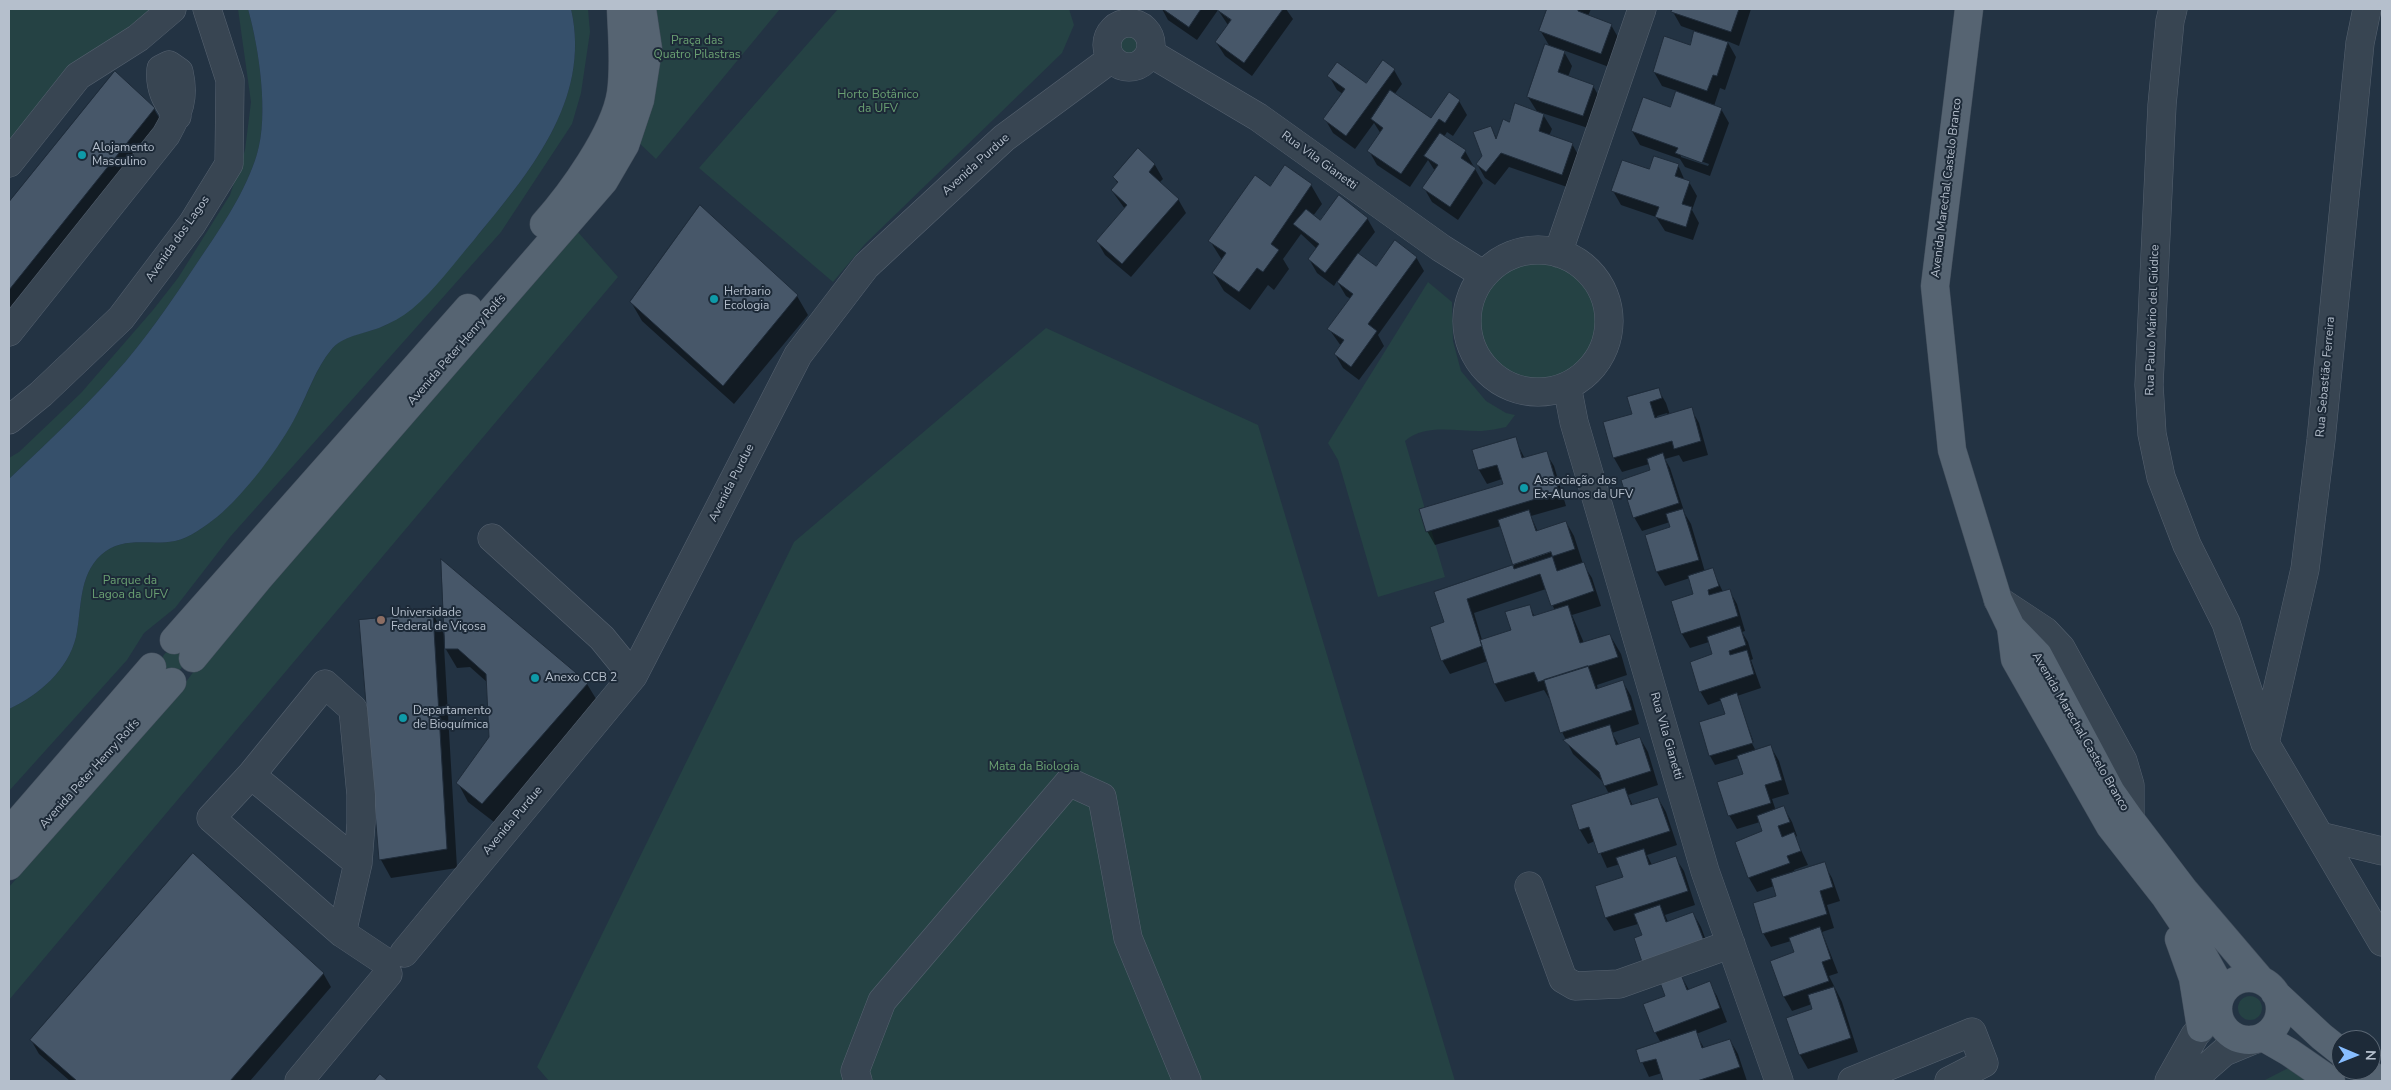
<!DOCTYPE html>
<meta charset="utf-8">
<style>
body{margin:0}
#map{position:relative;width:2391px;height:1090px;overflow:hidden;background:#233343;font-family:"Nunito Sans",sans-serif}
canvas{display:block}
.frame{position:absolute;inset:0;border:10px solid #b5bfcc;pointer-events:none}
.north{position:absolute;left:2331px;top:1030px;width:50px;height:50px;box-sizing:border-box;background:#1d2a38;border:1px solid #5a6673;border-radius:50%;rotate:91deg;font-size:14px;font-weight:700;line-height:20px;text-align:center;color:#b5bfcc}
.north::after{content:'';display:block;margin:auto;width:18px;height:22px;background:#87bdff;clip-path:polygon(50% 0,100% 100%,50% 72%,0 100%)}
</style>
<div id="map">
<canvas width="2391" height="1090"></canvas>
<div class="frame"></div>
<div class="north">N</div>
</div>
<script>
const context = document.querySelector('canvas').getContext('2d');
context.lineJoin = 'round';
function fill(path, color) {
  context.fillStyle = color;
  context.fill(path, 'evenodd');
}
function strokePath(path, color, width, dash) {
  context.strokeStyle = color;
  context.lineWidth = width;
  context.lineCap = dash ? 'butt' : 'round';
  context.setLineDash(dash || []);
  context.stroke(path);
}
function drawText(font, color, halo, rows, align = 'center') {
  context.font = font + ' "Nunito Sans",sans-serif';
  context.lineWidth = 4;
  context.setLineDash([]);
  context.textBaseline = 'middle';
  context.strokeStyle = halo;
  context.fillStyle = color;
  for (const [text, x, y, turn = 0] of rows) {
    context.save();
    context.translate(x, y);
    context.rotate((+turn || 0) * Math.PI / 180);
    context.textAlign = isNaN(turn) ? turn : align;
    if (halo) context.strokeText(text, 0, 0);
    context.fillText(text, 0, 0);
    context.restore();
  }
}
fill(new Path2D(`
 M 9,9 L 167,9 L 78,76 L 9,163 Z
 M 238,9 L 248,9 C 259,48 269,115 257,154 C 246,191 222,226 201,257 C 177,293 153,329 126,361 C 90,403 49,441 9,479 L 9,458 L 19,452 L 81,393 L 153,310 L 178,278 L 230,195 L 245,150 L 251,102 Z
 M 571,9 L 588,9 L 590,32 L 581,93 L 572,124 L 501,232 L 230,537 L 175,608 L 144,633 L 127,660 L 9,791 L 9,709 C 39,695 68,670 76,637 C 82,609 78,576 101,555 C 123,535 149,546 175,541 C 190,538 205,526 217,517 C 244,495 281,445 297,414 C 308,394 316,368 331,350 C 346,331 377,334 396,319 C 428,294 457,260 483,229 C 535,166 591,95 571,9 Z
 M 651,9 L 780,9 L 656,159 L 636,140 Z
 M 838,9 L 1069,9 L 1074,25 L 1062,53 L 865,244 L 833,282 L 699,168 Z
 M1120 44a11 11 0 1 1 22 0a11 11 0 1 1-22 0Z
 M 577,231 L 618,277 L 9,1000 L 9,887 L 165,710 L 197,667 Z
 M1477 322a60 60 0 1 1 120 0a60 60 0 1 1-120 0Z
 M 1428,282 L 1452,302 L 1453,341 L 1461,371 L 1486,401 L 1506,413 L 1515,415 L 1506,427 C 1498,429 1490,430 1482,431 C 1458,432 1425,423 1405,441 L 1445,577 L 1378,597 L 1338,460 L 1328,443 Z
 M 1046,328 L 1258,425 L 1455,1081 L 549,1081 L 537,1067 L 794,542 Z
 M162 661a11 11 0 1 1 22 0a11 11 0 1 1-22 0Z
 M2238 1008a12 12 0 1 1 24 0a12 12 0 1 1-24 0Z
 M 2302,1061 L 2330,1081 L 2263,1081 Z`), '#254244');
fill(new Path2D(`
 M 248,9 L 571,9 C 592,101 528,174 474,240 C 455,262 434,291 412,309 C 402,317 391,323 379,328 C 363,334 342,336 331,350 C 316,368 308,393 297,414 C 281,446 245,494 217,517 C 205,526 190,538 175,541 C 149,546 123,535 101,555 C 78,576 82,609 76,637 C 68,670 39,695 9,709 L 9,479 C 49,441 90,403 126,361 C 153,329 177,293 201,257 C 222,226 246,191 257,154 C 269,115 259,48 248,9 Z`), '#36506b');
fill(new Path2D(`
 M 1162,9 L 1286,9 L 1293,19 L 1252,76 L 1225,56 L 1216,42 L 1228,25 L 1218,10 L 1197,40 L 1168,20 Z
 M 1548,9 L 1591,9 L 1588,16 L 1611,25 L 1619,39 L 1609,67 L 1563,50 L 1572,66 L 1568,77 L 1593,86 L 1601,100 L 1591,129 L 1542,113 L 1552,129 L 1549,136 L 1572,144 L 1580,158 L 1570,188 L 1509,167 L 1495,185 L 1485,178 L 1477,164 L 1483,156 L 1491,127 L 1497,139 L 1510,123 L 1538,113 L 1528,97 L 1550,47 L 1540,30 Z
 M 1674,9 L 1751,9 L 1739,46 L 1727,41 L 1736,57 L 1725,90 L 1720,88 L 1714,106 L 1721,109 L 1729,123 L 1710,176 L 1685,167 L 1680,159 L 1640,145 L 1632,131 L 1671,108 L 1677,91 L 1662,86 L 1654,72 L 1690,47 L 1695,31 L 1681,26 L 1673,12 ZM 1681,154 L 1709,164 L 1708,166 L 1681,157 Z
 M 1394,70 L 1402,84 L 1394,95 L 1431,120 L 1459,101 L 1467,115 L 1453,136 L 1447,132 L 1444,137 L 1465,151 L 1483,183 L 1458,220 L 1432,202 L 1424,188 L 1435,171 L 1428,160 L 1410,187 L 1377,165 L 1369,151 L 1381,134 L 1374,123 L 1355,149 L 1333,133 L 1325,119 L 1343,94 L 1337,90 L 1329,76 L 1366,85 Z
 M 115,73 L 154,109 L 165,128 L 9,322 L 9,204 Z
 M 1138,150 L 1155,165 L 1163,179 L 1159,183 L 1178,199 L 1186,213 L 1131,277 L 1105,255 L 1097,241 L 1125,209 L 1112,191 L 1118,184 L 1114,177 Z
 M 1678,165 L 1685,181 L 1689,182 L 1697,196 L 1692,210 L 1699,223 L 1693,240 L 1665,231 L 1656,217 L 1621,205 L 1613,191 L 1650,170 Z
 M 1311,185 L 1322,204 L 1313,216 L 1320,222 L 1367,218 L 1375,232 L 1358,254 L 1376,267 L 1416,257 L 1424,271 L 1378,335 L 1384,346 L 1359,380 L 1343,368 L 1335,354 L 1341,346 L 1329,329 L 1351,299 L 1346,296 L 1337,281 L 1334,286 L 1317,273 L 1309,259 L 1317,249 L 1301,234 L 1283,259 L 1289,269 L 1274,290 L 1268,285 L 1250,310 L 1224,291 L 1213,273 L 1222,260 L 1210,241 L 1271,188 Z
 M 797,296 L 808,315 L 734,404 L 642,321 L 631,302 Z
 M 1658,389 L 1666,403 L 1670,415 L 1691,409 L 1699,423 L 1708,455 L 1683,462 L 1679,455 L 1665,459 L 1670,468 L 1685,514 L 1691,524 L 1705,572 L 1712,569 L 1723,592 L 1729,590 L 1737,604 L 1745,631 L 1742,632 L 1748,642 L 1753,659 L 1751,660 L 1761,688 L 1737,696 L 1754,743 L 1751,737 L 1749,738 L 1756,751 L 1771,747 L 1779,761 L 1789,794 L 1772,799 L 1776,811 L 1784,808 L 1792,822 L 1797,836 L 1795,837 L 1808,865 L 1794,870 L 1795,873 L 1824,864 L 1832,878 L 1840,901 L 1827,905 L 1834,928 L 1822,932 L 1838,973 L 1829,976 L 1842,1002 L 1858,1052 L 1808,1069 L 1800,1055 L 1788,1018 L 1814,1010 L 1812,1004 L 1792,1011 L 1784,997 L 1771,961 L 1795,953 L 1791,941 L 1771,947 L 1763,933 L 1778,897 L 1774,886 L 1757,892 L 1749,878 L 1736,842 L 1764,832 L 1760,822 L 1737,829 L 1729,815 L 1744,775 L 1739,758 L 1715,765 L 1710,756 L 1700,723 L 1727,714 L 1722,700 L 1708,705 L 1700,691 L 1713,655 L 1709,642 L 1690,648 L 1682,634 L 1672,602 L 1695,595 L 1690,578 L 1665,586 L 1657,572 L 1646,536 L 1672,528 L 1670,522 L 1642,531 L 1634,517 L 1652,471 L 1649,464 L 1622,472 L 1614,458 L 1604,423 L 1634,414 ZM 1667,413 L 1668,415 L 1657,418 L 1657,416 Z
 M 1515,439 L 1525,459 L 1546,453 L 1554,466 L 1566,506 L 1531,516 L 1538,532 L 1566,522 L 1574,536 L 1583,564 L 1592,578 L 1601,606 L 1572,615 L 1584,643 L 1610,635 L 1621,654 L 1627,675 L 1597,685 L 1598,690 L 1623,682 L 1631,696 L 1639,724 L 1612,733 L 1619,745 L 1640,738 L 1648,752 L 1658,785 L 1628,795 L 1633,806 L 1658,798 L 1666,812 L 1677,845 L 1647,855 L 1652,865 L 1675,857 L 1684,871 L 1695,905 L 1665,915 L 1668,922 L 1693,913 L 1701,927 L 1713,960 L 1679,972 L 1689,990 L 1709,983 L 1717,996 L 1727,1022 L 1696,1034 L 1704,1048 L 1730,1040 L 1738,1054 L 1747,1081 L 1664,1081 L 1662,1073 L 1649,1077 L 1637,1051 L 1661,1043 L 1655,1032 L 1667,997 L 1638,924 L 1614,931 L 1606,918 L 1624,878 L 1620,864 L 1607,868 L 1595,841 L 1588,844 L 1580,830 L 1573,806 L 1609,794 L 1603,782 L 1573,754 L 1562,732 L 1551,699 L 1550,700 L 1544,690 L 1505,702 L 1495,684 L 1488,661 L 1450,674 L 1442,660 L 1446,623 L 1436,593 L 1514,566 L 1501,526 L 1435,545 L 1427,531 L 1504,485 L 1502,479 L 1487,484 L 1479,470 ZM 1546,589 L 1555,611 L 1535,617 L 1529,606 L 1512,631 L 1482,640 L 1474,613 Z
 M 442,562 L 587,684 L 598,702 L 494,822 L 468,802 L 458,783 L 490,737 L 488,683 L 470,667 L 457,668 L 444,646 L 457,868 L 391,878 L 381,860 L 433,614 L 445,636 Z
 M 323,973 L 331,987 L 250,1081 L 70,1081 L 39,1054 L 31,1040 Z`), '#0007');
const building = new Path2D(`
 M 1163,9 L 1201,9 L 1189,27 Z
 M 1216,9 L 1283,9 L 1244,63 L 1215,42 L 1231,20 Z
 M 1547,9 L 1578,9 L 1578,11 L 1612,24 L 1601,54 L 1539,31 Z
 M 1673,9 L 1739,9 L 1731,32 L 1671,12 Z
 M 1694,31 L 1728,42 L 1717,76 L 1713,75 L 1707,91 L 1653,72 L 1664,36 L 1690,45 Z
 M 1545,44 L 1565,51 L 1558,72 L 1594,85 L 1583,116 L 1527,97 Z
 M 1383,60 L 1395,69 L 1346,136 L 1323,119 L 1345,89 L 1327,76 L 1337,62 L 1366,83 Z
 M 115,71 L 155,108 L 9,290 L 9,202 Z
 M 1390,90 L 1431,118 L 1449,92 L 1460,100 L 1445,123 L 1439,119 L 1401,174 L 1367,151 L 1383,128 L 1371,119 Z
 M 1676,91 L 1722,108 L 1702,163 L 1675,153 L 1678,148 L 1631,131 L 1643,97 L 1670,107 Z
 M 1515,103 L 1544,114 L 1539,131 L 1573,143 L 1562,175 L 1501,153 L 1486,172 L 1476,164 L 1482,156 L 1473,132 L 1491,126 L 1496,139 L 1503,119 L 1509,122 Z
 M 1440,133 L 1466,150 L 1461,158 L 1476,168 L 1450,207 L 1422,188 L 1438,165 L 1424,156 Z
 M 1138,148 L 1155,164 L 1149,172 L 1179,199 L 1122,264 L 1096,241 L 1127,205 L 1111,190 L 1118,182 L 1113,177 Z
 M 1654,156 L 1679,164 L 1675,176 L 1690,181 L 1682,204 L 1692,207 L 1686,227 L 1655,217 L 1659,207 L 1611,191 L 1622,160 L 1649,169 Z
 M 1285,165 L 1312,184 L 1271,244 L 1279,250 L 1263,272 L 1257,268 L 1239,292 L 1212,273 L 1226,253 L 1208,241 L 1255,175 L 1270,186 Z
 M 1339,195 L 1368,218 L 1325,273 L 1308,259 L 1319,244 L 1293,224 L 1306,209 L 1320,220 Z
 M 700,205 L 798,295 L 723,386 L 630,302 Z
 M 1395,240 L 1417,257 L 1368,324 L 1377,331 L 1351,367 L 1334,354 L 1344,340 L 1327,329 L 1353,294 L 1337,282 L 1358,253 L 1376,266 Z
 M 1659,388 L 1662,398 L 1650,402 L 1655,418 L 1692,407 L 1701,441 L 1674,449 L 1672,441 L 1613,458 L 1603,422 L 1632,414 L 1627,397 Z
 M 1516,437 L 1522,458 L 1547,451 L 1559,492 L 1426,532 L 1419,509 L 1503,484 L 1497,465 L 1478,470 L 1472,450 Z
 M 1663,453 L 1679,503 L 1633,518 L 1621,480 L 1650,470 L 1647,459 Z
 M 1683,509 L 1699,560 L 1656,572 L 1645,535 L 1670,527 L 1666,514 Z
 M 1529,510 L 1536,531 L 1566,521 L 1575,549 L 1514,569 L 1498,520 Z
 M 1551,552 L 1557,571 L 1584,562 L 1594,591 L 1551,606 L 1540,574 L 1467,599 L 1482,646 L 1441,661 L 1430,627 L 1444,622 L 1434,592 Z
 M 441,559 L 588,683 L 482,804 L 456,783 L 489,737 L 486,674 L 458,649 L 445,649 Z
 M 1713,568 L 1719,586 L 1708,590 L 1709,595 L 1730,589 L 1738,616 L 1681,634 L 1671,601 L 1693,594 L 1688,576 Z
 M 1530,605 L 1533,616 L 1568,605 L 1580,643 L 1610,634 L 1618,657 L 1538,682 L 1534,672 L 1494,684 L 1480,640 L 1511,630 L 1505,612 Z
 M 433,613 L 447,849 L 379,860 L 359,620 Z
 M 1740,626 L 1746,645 L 1729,651 L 1730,655 L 1747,650 L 1754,674 L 1699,692 L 1690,662 L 1712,654 L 1707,637 Z
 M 1588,666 L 1596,689 L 1623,680 L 1632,710 L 1560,733 L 1544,680 Z
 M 1737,693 L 1753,743 L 1709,756 L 1699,722 L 1725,714 L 1720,699 Z
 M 1610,725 L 1616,745 L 1640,737 L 1651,771 L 1604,786 L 1599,772 L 1563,740 Z
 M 1771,745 L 1782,780 L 1765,785 L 1771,803 L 1728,816 L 1717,782 L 1743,774 L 1737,756 Z
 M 1625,788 L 1631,805 L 1658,797 L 1670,831 L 1598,854 L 1589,827 L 1579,830 L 1571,805 Z
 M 1784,806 L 1790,822 L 1778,826 L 1782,837 L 1794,832 L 1801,851 L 1787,856 L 1790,863 L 1748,878 L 1735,842 L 1762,831 L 1757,816 Z
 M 1644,849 L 1649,865 L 1676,856 L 1688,891 L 1605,918 L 1595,886 L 1623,877 L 1616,858 Z
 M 193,853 L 324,973 L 230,1081 L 77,1081 L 30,1040 Z
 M 1825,862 L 1833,887 L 1820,891 L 1827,914 L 1762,934 L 1753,903 L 1776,896 L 1771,879 Z
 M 1660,905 L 1666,922 L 1693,912 L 1706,946 L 1644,968 L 1634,938 L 1642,935 L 1634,914 Z
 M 1820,927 L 1831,959 L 1822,962 L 1829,981 L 1783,997 L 1770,961 L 1794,952 L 1789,938 Z
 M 1679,969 L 1687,990 L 1710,981 L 1720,1008 L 1654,1033 L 1643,1004 L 1665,996 L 1658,977 Z
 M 1834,987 L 1851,1038 L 1799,1055 L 1786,1018 L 1812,1009 L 1808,995 Z
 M 1696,1030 L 1702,1048 L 1730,1039 L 1740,1067 L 1697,1081 L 1663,1081 L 1656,1059 L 1640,1063 L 1636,1050 Z
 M 380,1074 L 388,1081 L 374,1081 Z`);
fill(building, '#475769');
strokePath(building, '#1f2c3a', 1);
const minor = new Path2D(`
 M 2173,9 L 2170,21 L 2162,105 L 2149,385 L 2152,434 L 2161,477 L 2187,545 L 2226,623 L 2265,743 L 2382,942
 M1107 45a22 22 0 1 1 44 0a22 22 0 1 1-44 0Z
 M 1150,53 L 1258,117 L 1441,248 L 1484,275
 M 9,163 L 78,76 L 138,38 L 172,9
 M1467 321a71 71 0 1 1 142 0a71 71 0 1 1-142 0Z
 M 1558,253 L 1642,9
 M 9,332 L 166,135 C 179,112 185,98 179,72 L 169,65 L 161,69 C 159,88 166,100 177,116
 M 1567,386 L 1574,422 L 1705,871 L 1779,1081
 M 9,420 L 41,394 L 121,318 L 192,224 L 229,164 L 230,80 L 207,9
 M 492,538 L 602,638 L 633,676
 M 1998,600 L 2045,631 L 2061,648 L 2123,761 L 2130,785 L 2130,819
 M 2265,743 L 2305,569 L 2321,440 L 2360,43 L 2367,9
 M 251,775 L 358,863
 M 2320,836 L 2382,851
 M 1529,886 L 1563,979 L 1575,986 L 1619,984 L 1731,944
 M 342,933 L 358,863 L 361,823 L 361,795 L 353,709 L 325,684 L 251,775 L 211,818 L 342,933 L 384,961
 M 404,953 L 633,676 L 798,355 L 866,266 L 1004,138 L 1111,59
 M 299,1081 L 388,974
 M 858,1081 L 855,1071 L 882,1001 L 1069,782 L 1102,797 L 1128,938 L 1187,1081
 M 1852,1081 L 1972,1032 L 1984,1063 L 1949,1081
 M 2169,1081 L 2195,1035 L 2217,1010
 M 2191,1081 L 2224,1052 L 2253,1040`);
const major = new Path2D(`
 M 1969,9 L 1935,286 L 1952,450 L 1998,600 L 2011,627 L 2015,659 L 2110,826 L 2164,895 L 2195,941 L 2223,991
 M 544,224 C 571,194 615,133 621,93 C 625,65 622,37 621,9
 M 2011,627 L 2038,655 L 2111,792 L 2130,819 L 2184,890 L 2260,979
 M 174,640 L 468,308
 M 193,658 L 259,578 L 604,181 L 625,145 L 640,100 L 648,49 L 642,9
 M 9,832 L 152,667
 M 9,866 L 172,682
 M 2179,939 L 2193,978 L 2201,1028
 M2218 1009a31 31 0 1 1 62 0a31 31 0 1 1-62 0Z
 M 2275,993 L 2321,1036 L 2341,1052
 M 2263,1037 L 2289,1052 L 2331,1081
 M 2364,1070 L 2380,1081`);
strokePath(minor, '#566270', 29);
strokePath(major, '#424e5c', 29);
strokePath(minor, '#384552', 28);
strokePath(major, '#566472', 28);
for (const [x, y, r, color] of [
 [82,155,5,"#0f9aa8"],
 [714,299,5,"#0f9aa8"],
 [1524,488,5,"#0f9aa8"],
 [381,620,5,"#8d6e63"],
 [535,678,5,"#0f9aa8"],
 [403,718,5,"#0f9aa8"]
]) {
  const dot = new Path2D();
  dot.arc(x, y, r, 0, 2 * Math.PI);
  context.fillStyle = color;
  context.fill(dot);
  strokePath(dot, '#1d2a38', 2);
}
drawText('12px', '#6aa072', '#1d2a38', [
 ["Praça das",697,41],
 ["Quatro Pilastras",697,55],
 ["Horto Botânico",878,95],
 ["da UFV",878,109],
 ["Parque da",130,581],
 ["Lagoa da UFV",130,595],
 ["Mata da Biologia",1034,767]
]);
drawText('12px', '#b5bfcc', '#1d2a38', [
 ["Alojamento",92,148],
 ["Masculino",92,162],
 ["Herbario",724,292],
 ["Ecologia",724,306],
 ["Associação dos",1534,481],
 ["Ex-Alunos da UFV",1534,495],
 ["Universidade",391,613],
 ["Federal de Viçosa",391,627],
 ["Anexo CCB 2",545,678],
 ["Departamento",413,711],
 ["de Bioquímica",413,725]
], 'left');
drawText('12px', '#b5bfcc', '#1d2a38', [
 ["Rua Vila Gianetti",1319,161,36],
 ["Avenida Purdue",976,165,-42],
 ["Avenida Marechal Castelo Branco",1947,188,-83],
 ["Avenida dos Lagos",178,239,-55],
 ["Rua Paulo Mário del Giúdice",2153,320,-88],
 ["Avenida Peter Henry Rolfs",457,350,-49],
 ["Rua Sebastião Ferreira",2326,377,-85],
 ["Avenida Purdue",732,483,-63],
 ["Avenida Marechal Castelo Branco",2080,732,60],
 ["Rua Vila Gianetti",1666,736,74],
 ["Avenida Peter Henry Rolfs",90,774,-48],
 ["Avenida Purdue",513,821,-50]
]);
</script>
